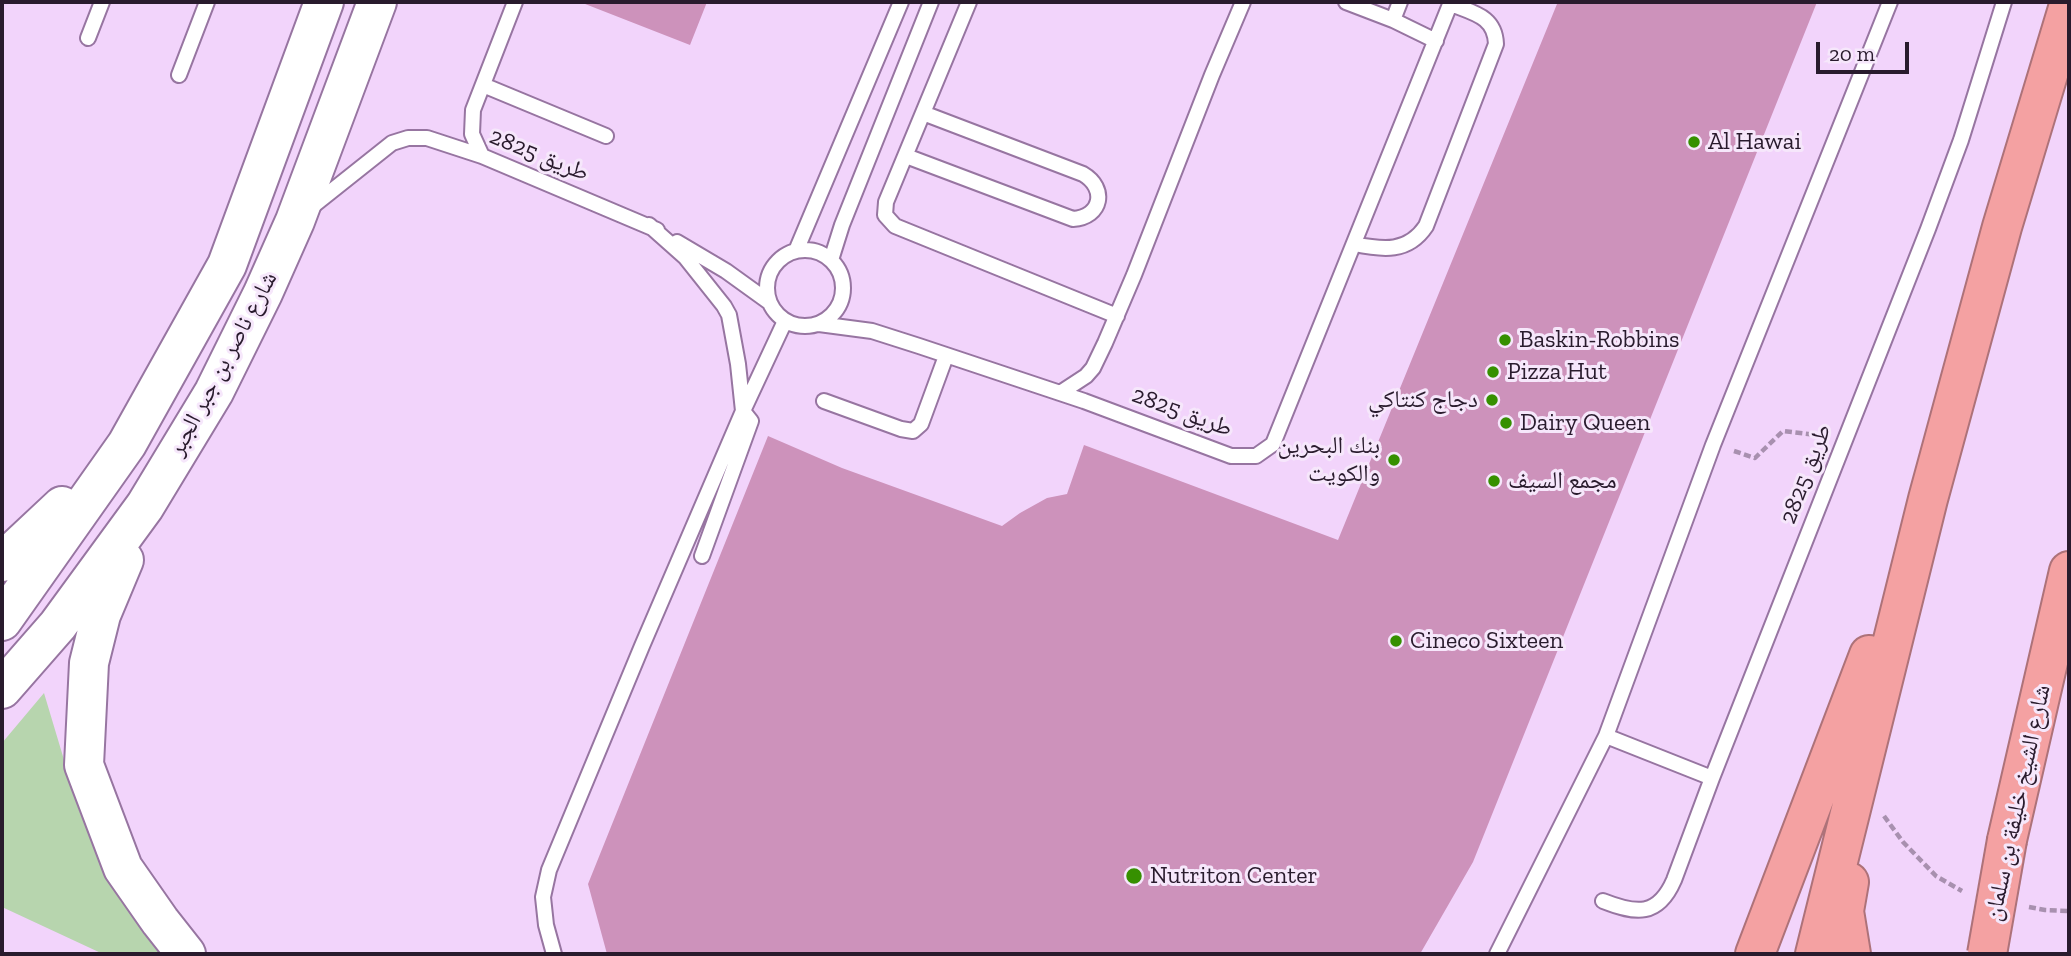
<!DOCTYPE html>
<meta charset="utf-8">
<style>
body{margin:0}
#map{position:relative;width:2071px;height:956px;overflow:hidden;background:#f2d4fb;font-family:"Zilla Slab",serif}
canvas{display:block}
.frame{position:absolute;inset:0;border:4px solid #291b2d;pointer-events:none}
.scale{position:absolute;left:1816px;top:42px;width:93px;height:32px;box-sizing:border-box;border:4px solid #291b2d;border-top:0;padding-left:9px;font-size:21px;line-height:24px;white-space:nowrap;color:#291b2d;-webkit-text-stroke:5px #f6e7fb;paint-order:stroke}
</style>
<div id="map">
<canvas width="2071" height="956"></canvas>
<div class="frame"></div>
<div class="scale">20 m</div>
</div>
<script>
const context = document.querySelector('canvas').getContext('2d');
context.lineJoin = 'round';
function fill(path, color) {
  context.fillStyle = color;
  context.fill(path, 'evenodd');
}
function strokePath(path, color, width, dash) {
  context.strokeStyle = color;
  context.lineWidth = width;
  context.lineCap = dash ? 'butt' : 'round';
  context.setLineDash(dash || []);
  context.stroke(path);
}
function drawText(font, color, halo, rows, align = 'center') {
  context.font = font + ' "Zilla Slab","Noto Naskh Arabic",serif';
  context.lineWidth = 6;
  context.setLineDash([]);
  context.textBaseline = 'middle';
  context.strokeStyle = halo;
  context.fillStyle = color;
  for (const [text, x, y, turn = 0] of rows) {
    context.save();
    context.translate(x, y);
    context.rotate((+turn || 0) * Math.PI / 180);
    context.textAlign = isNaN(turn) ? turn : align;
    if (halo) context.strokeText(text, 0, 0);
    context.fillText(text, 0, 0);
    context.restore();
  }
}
fill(new Path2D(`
 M 44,693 L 79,810 L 104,872 L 164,954 L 103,954 L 2,907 L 2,743 Z`), '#b7d5ae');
fill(new Path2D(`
 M 580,2 L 707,2 L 690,45 Z
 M 1557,2 L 1817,2 L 1473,862 L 1420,954 L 607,954 L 588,884 L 768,436 L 842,468 L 1002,526 L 1020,513 L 1047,498 L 1067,494 L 1084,445 L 1338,540 L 1557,4 Z`), '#cd92bb');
const lane = new Path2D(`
 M 969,2 L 886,202 L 885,215 L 895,226 L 1117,316
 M 1346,2 L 1393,20 L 1436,41
 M 1393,20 L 1400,2
 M 88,38 L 102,2
 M 179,75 L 207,2
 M 483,85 L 606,136
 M 482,156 L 472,134 L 473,110 L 515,2
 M 906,156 L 1073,219 C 1102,217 1107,188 1083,174 L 923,113
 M 309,209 L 392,143 L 408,138 L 427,138 L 482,156 L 657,230
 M 677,242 L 726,271 L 769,302
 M 1354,244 C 1383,250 1408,253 1426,226 L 1496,44 C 1495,16 1473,13 1451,4
 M767 288a38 38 0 1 1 76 0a38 38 0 1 1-76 0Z
 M 796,251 L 901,2
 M 831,260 L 842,225 L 931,2
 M 819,324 L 872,331 L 919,346 L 1084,401 L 1231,456 L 1256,456 L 1273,444 L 1451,2
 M 1060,393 L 1086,376 L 1093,368 L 1105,343 L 1134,275 L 1212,75 L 1243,2
 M 824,401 L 901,429 L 913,431 L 921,424 L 946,356
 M 702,556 L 751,421 L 743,411 L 785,321
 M 1606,736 L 1712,778
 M 1603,901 C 1636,914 1658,917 1674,880 L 1712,778 L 1928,229 L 1961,140 L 2004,2
 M 554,954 L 546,925 L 543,897 L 549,870 L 642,646 L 743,411 L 738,364 L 729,315 L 724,306 L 685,257 L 649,225
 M 1497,954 L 1606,736 L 1713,445 L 1890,2`);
const secondary = new Path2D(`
 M 124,560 L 101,615 L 89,663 L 84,765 L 123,868 L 160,921 L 186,954
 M 2,562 L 62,506
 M 2,621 L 127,444 L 227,265 L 324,2
 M 2,689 L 58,625 L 145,506 L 214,392 L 263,293 L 295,221 L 377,2`);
const highway = new Path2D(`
 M 2007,840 L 2069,571
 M 1849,882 L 1844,911 L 1851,954
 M 1755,954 L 1869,655
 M 1815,954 L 1928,499 L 2002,227 L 2069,5`);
strokePath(lane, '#9775a1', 18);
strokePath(secondary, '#9775a1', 42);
strokePath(highway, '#ad7279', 42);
strokePath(new Path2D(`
 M 1734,451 L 1755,458 L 1783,431 L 1825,436
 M 1884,816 L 1903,842 L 1936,876 L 1962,891
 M 2029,907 L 2045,910 L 2069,911`), '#a890af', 4.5, [7, 3.5]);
strokePath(lane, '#fff', 14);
strokePath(secondary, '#fff', 38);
strokePath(highway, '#f4a1a2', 38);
const highwayBridge = new Path2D(`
 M 1987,954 L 2007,840`);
strokePath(highwayBridge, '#ad7279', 42, []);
strokePath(highwayBridge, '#f4a1a2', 38);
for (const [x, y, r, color] of [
 [1694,142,7,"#369000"],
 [1505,340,7,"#369000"],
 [1493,372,7,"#369000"],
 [1492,400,7,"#369000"],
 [1506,423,7,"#369000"],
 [1394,460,7,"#369000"],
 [1494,481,7,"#369000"],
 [1396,641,7,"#369000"],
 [1134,876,9,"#369000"]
]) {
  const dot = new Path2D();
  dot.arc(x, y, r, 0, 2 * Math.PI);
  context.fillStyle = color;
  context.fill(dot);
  strokePath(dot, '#f6e7fb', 2.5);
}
drawText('24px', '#291b2d', '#f6e7fb', [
 ["Al Hawai",1708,142],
 ["Baskin-Robbins",1519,340],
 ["Pizza Hut",1507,372],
 ["دجاج كنتاكي",1478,400,"right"],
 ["Dairy Queen",1520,423],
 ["بنك البحرين",1380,446,"right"],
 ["والكويت",1380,474,"right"],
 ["مجمع السيف",1508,481],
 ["Cineco Sixteen",1410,641],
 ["Nutriton Center",1150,876]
], 'left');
drawText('24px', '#291b2d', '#f6e7fb', [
 ["طريق 2825",539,155,22],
 ["شارع ناصر بن جبر الجبر",223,364,-62],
 ["طريق 2825",1182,412,20],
 ["طريق 2825",1806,474,-69],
 ["شارع الشيخ خليفة بن سلمان",2018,803,-78]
]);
</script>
